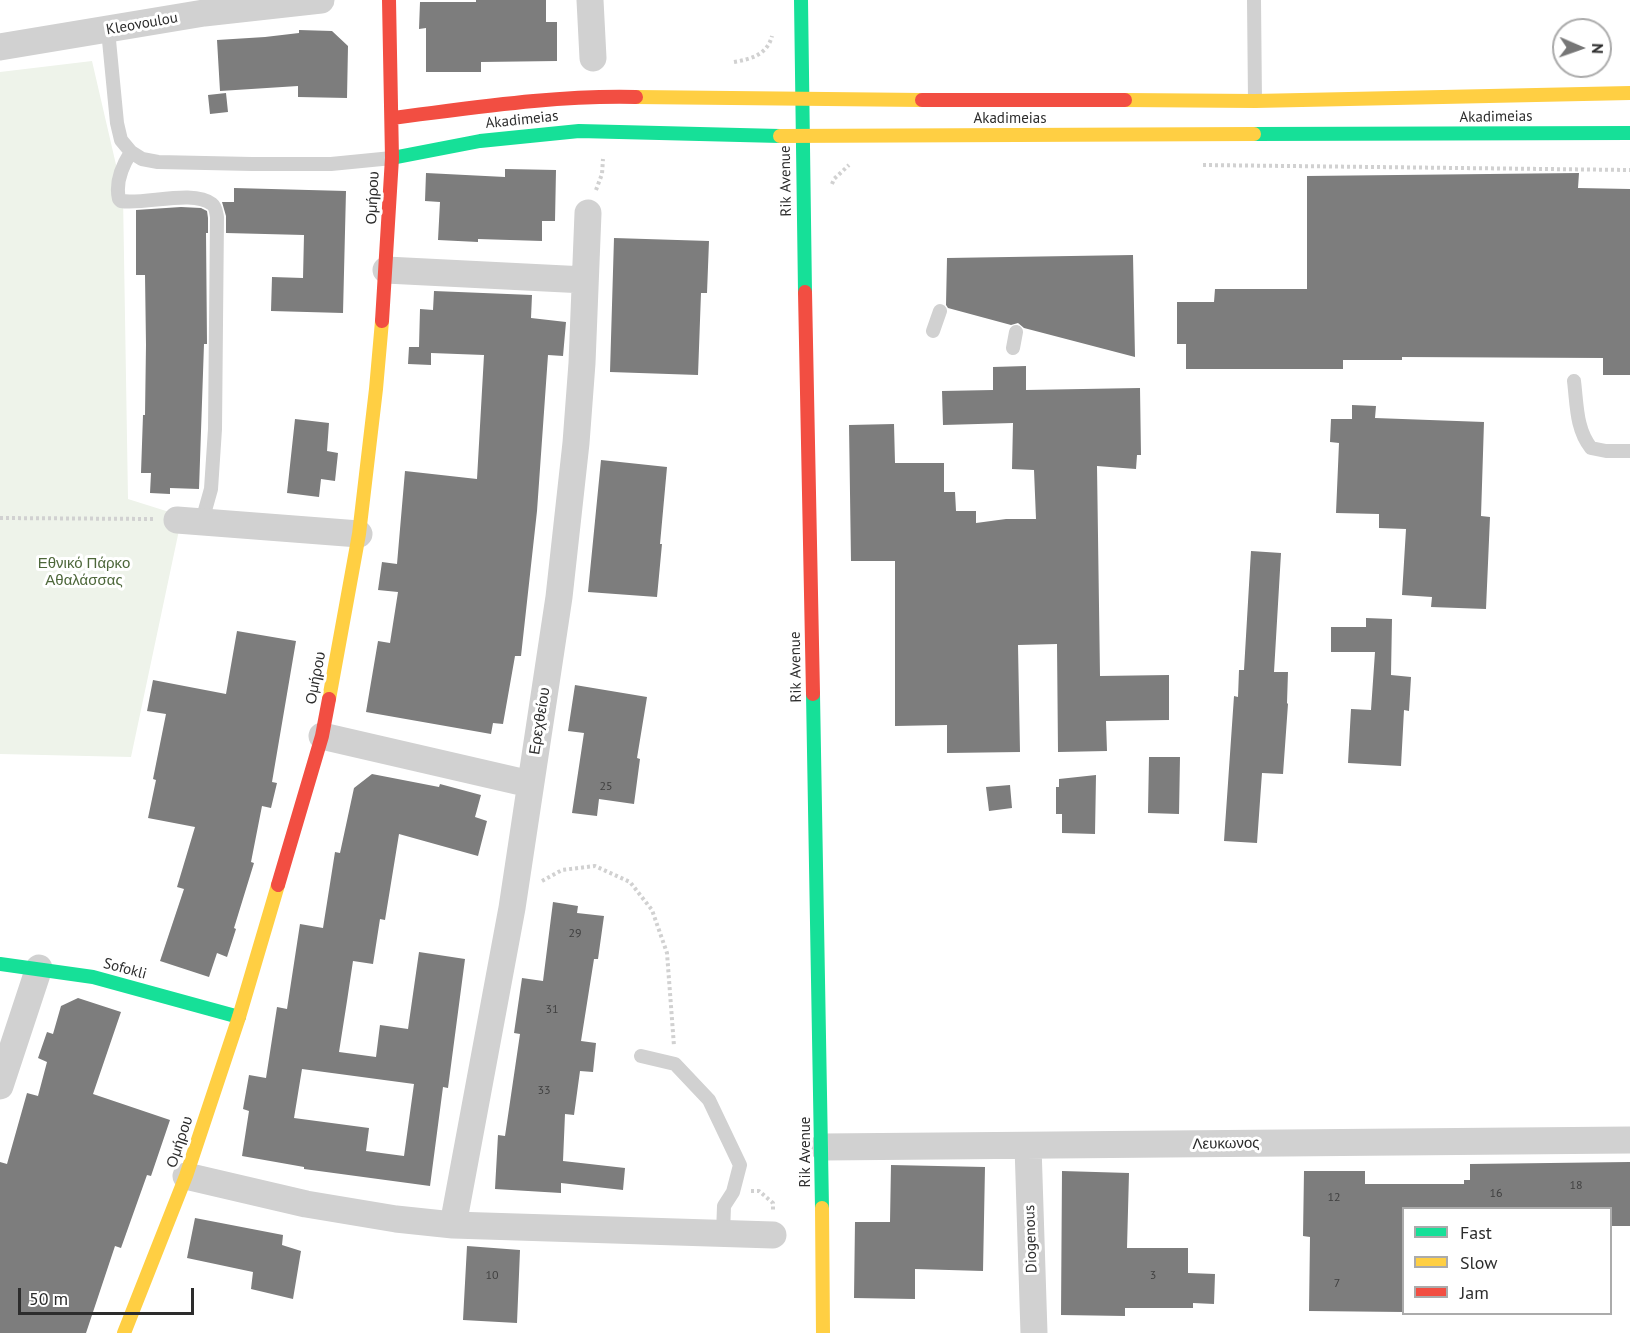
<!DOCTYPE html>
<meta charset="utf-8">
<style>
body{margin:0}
#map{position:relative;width:1630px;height:1333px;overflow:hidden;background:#fff;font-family:"PT Sans",sans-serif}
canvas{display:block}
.legend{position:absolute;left:1402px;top:1207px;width:210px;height:108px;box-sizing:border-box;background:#fff;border:2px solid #ababab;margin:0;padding:8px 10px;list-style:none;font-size:18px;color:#2c2c2c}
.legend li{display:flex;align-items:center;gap:12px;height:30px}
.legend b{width:30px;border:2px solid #ababab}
.north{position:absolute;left:1552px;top:18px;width:60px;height:60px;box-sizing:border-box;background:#fff;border:2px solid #ababab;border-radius:50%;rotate:92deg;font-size:16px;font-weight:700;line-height:24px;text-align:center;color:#2c2c2c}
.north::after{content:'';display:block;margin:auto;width:21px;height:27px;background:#767676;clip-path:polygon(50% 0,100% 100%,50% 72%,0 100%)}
.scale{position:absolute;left:18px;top:1288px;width:176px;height:27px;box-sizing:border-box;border:3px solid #2c2c2c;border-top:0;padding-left:8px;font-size:18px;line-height:21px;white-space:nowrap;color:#2c2c2c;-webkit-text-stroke:4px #fff;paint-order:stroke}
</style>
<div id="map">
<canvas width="1630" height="1333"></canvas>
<ul class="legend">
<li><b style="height:8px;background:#16e098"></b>Fast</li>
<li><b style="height:8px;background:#ffcf43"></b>Slow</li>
<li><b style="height:8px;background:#f24e42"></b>Jam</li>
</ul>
<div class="north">N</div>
<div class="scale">50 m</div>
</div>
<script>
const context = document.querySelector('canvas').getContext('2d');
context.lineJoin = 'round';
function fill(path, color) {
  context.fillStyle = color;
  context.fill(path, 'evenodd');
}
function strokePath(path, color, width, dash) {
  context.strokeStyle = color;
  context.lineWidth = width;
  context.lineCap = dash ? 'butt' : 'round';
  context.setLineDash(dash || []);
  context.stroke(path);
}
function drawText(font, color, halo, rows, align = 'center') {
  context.font = font + ' "PT Sans",sans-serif';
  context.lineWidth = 6;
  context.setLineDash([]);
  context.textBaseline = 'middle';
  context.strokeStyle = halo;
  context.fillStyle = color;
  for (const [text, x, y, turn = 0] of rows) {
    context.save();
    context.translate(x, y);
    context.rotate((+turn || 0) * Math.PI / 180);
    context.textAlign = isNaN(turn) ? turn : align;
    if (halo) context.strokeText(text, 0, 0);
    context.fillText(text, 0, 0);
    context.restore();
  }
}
fill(new Path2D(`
 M 92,61 L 123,195 L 128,499 L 182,516 L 131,757 L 0,754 L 0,72 Z`), '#eef3ea');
fill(new Path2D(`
 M 476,0 L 546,0 L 546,22 L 557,22 L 557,61 L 481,62 L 481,72 L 426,72 L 426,28 L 419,29 L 420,2 L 476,2 Z
 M 299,30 L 332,31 L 348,46 L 347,98 L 298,97 L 298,86 L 220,91 L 217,40 L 265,37 L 299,33 Z
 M 226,93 L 228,112 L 210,114 L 208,95 Z
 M 505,169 L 556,170 L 555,221 L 542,221 L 542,241 L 478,239 L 478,242 L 438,240 L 440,202 L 425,201 L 426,173 L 505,177 Z
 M 1579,173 L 1578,188 L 1630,189 L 1630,375 L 1603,375 L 1603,358 L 1402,357 L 1402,360 L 1343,360 L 1343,369 L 1186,369 L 1186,344 L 1177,344 L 1177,302 L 1214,302 L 1215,289 L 1307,289 L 1307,176 Z
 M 234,188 L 346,191 L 343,313 L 271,311 L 272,277 L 303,278 L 304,235 L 226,233 L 226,216 L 222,202 L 234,202 Z
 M 181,207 L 201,208 L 207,211 L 208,218 L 208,233 L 206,233 L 207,344 L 204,344 L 199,489 L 170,488 L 170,494 L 150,493 L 151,473 L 141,473 L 143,415 L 145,415 L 146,345 L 145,275 L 136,275 L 136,210 Z
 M 614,238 L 709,241 L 707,293 L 701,293 L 698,375 L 610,372 Z
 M 1133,255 L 1135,357 L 1024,328 L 1018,323 L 1011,325 L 948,308 L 946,305 L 947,258 Z
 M 434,291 L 532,295 L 531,318 L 566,322 L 563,356 L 548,355 L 537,511 L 521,656 L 515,656 L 503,724 L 493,723 L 491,734 L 366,712 L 378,641 L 390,643 L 398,592 L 378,590 L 382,562 L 397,564 L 405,471 L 477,479 L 484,355 L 431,353 L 431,365 L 408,364 L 409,347 L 419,347 L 420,309 L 433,310 Z
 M 1026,366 L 1026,390 L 1140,388 L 1141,455 L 1137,455 L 1136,469 L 1097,466 L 1100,676 L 1169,675 L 1169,720 L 1106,721 L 1107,751 L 1058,752 L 1057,644 L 1018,645 L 1020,752 L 947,753 L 947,725 L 895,726 L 895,561 L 851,561 L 849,425 L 894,424 L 895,463 L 944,463 L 944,492 L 955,492 L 956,511 L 976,511 L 976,523 L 1006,519 L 1036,519 L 1034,470 L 1012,469 L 1013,423 L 943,425 L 942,391 L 993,390 L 993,367 Z
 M 1352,405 L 1376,406 L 1375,418 L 1484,422 L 1481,516 L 1490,517 L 1486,609 L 1431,607 L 1432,597 L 1402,595 L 1406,529 L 1379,528 L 1379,514 L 1336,513 L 1339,443 L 1330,442 L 1331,419 L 1352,419 Z
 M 295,419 L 329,423 L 327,451 L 338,453 L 335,481 L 321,479 L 319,497 L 287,493 Z
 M 601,460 L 667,467 L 660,544 L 662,544 L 657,597 L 588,592 Z
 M 1251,551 L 1281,553 L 1274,672 L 1288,672 L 1287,703 L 1288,704 L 1283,774 L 1262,773 L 1257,843 L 1224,841 L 1234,696 L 1238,697 L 1239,670 L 1244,670 Z
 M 1366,618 L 1392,619 L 1391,675 L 1411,677 L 1409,711 L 1404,710 L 1401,766 L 1348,763 L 1351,709 L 1371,710 L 1375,652 L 1331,652 L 1331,627 L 1366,627 Z
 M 237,631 L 296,641 L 272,782 L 277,783 L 271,808 L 262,806 L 251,862 L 254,863 L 234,928 L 236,929 L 227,957 L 217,953 L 209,977 L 160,961 L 184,889 L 177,887 L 195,827 L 148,818 L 156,780 L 153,779 L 166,714 L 147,711 L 153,680 L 226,694 Z
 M 575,685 L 647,697 L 637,758 L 640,759 L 634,804 L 599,799 L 597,816 L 572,813 L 584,733 L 568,731 Z
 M 1149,757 L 1180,757 L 1179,814 L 1148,813 Z
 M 372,774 L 439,787 L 440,784 L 481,795 L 475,817 L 487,821 L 478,856 L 399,834 L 385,920 L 380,919 L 373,964 L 353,961 L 347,1001 L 339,1052 L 376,1057 L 380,1025 L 408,1029 L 419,952 L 465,959 L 448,1088 L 443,1087 L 430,1186 L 304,1169 L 304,1167 L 242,1156 L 249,1111 L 243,1109 L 249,1075 L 266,1078 L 277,1007 L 287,1009 L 300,924 L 323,928 L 335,852 L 340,853 L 354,788 ZM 302,1069 L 414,1084 L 404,1156 L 366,1151 L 369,1128 L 294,1118 Z
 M 1096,775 L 1095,834 L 1062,833 L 1062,814 L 1056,814 L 1056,787 L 1059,787 L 1059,779 Z
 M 1010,785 L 1012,808 L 989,811 L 986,787 Z
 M 553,902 L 578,906 L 577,913 L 604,916 L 598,959 L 594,959 L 581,1041 L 596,1043 L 593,1072 L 580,1071 L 574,1115 L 565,1114 L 563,1161 L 625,1168 L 623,1190 L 561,1183 L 561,1193 L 495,1189 L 498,1135 L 505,1136 L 520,1034 L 514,1033 L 522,978 L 543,981 Z
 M 78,998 L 121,1012 L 93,1094 L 170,1120 L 151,1176 L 147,1175 L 121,1248 L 115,1246 L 86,1333 L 0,1333 L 0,1162 L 7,1164 L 27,1093 L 38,1096 L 47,1062 L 38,1058 L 47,1032 L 53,1034 L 61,1006 Z
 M 1630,1162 L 1630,1226 L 1611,1226 L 1611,1209 L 1404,1209 L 1404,1312 L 1309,1311 L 1310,1237 L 1303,1236 L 1304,1171 L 1365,1171 L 1365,1184 L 1464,1184 L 1464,1180 L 1470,1180 L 1470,1164 Z
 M 891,1165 L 985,1167 L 983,1271 L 915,1269 L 915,1299 L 854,1298 L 855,1222 L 890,1222 Z
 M 1062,1171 L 1129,1173 L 1127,1248 L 1188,1248 L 1188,1273 L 1215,1274 L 1214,1304 L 1193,1303 L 1193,1308 L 1125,1308 L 1125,1316 L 1061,1315 Z
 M 195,1218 L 283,1235 L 282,1245 L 301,1251 L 293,1299 L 251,1289 L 253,1272 L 187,1258 Z
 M 467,1246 L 520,1250 L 517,1323 L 463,1320 Z`), '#7d7d7d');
strokePath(new Path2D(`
 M 734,62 C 751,59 767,55 772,36
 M 1203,165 L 1630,170
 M 832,184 L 834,179 L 849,165
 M 596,190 L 602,174 L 603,159
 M 0,518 L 153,519
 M 542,881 L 562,870 L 595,866 L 630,882 L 652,910 L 667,953 L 674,1046
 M 751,1191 L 759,1191 L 773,1203 L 773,1211`), '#d1d1d1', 4, [3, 3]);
strokePath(new Path2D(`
 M 1254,0 L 1255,101
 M 108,30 L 117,123 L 121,140 L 131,152 L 142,159 L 158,162 L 252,164 L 331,164 L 392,158
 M 131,152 C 122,166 115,182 119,199 L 121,201 C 145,205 193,189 212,204 C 216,207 216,212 217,217 L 215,429 L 211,489 L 202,521
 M 933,331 L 940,311
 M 1013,348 L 1016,332
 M 1574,381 C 1577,405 1576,429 1591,448 L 1606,451 L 1630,451
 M 641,1056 L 675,1064 L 709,1100 L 740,1165 L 733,1192 L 724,1206 L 723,1234`), '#d1d1d1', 14);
strokePath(new Path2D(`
 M 590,0 L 593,58
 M 0,47 L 204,13 L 321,0
 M 386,270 L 585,280
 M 177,520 L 359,534
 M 322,736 L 530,784
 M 0,1086 L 39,968
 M 1028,1146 L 1034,1333
 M 823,1147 L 1630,1140
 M 186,1176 L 306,1204 L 396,1219 L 453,1225 L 773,1235
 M 453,1225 L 512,908 L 559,597 L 576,443 L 582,363 L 588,213`), '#d1d1d1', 27);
strokePath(new Path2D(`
 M 801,0 L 805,292
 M 1254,134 L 1630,133
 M 392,158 L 480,141 L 579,131 L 780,136
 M 813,694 L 822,1208
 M 0,964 L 93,977 L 239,1017`), '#16e098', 14);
strokePath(new Path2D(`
 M 636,97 L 922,100
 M 1125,100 L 1255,101 L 1630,93
 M 780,136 L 1254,134
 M 329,699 L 359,534 L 376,389 L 382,321
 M 822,1208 L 823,1333
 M 124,1333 L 186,1176 L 239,1017 L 278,885`), '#ffcf43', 14);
strokePath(new Path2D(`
 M 922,100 L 1125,100
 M 392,118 C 473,108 554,95 636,97
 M 805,292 L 813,694
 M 382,321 L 392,158 L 389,0
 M 278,885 L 322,736 L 329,699`), '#f24e42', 14);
drawText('12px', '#404040', null, [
 ["25",606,787],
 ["29",575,934],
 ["31",552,1010],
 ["33",544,1091],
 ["18",1576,1186],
 ["16",1496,1194],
 ["12",1334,1198],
 ["10",492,1276],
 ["3",1153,1276],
 ["7",1337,1284]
]);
drawText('15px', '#2c2c2c', '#fff', [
 ["Kleovoulou",142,24,-10],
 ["Akadimeias",1496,117,-1],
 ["Akadimeias",1010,119],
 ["Akadimeias",522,120,-6],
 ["Rik Avenue",786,181,-91],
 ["Ομήρου",373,198,-87],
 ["Rik Avenue",796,667,-91],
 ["Ομήρου",316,678,-79],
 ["Ερεχθείου",540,721,-81],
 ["Sofokli",125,969,15],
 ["Ομήρου",180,1142,-71],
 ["Λευκωνος",1226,1144,-1],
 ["Rik Avenue",806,1152,-90],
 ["Diogenous",1031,1239,-92]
]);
drawText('15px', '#4d673a', '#fff', [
 ["Εθνικό Πάρκο",84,564],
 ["Αθαλάσσας",84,581]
]);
</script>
